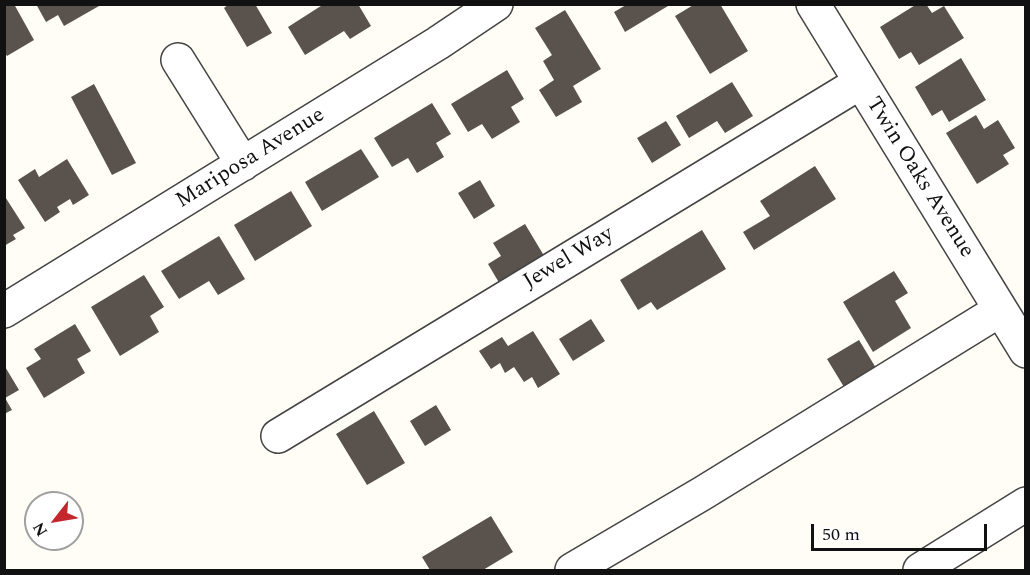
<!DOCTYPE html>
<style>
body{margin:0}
#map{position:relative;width:1030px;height:575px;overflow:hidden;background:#fffdf5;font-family:Spectral,serif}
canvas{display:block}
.frame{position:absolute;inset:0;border:6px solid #111;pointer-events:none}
.north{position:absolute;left:24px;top:491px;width:60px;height:60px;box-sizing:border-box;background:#fff;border:2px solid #a0a0a0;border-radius:50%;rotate:239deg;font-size:16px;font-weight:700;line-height:24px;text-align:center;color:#111}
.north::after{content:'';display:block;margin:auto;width:21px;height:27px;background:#c4262e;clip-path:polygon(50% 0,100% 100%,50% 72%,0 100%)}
.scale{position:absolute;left:811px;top:524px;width:176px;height:27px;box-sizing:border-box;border:3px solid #111;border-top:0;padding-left:8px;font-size:18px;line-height:21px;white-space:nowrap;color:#111;-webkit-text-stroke:4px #fff;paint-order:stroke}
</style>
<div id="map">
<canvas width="1030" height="575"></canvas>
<div class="frame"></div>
<div class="north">N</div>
<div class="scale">50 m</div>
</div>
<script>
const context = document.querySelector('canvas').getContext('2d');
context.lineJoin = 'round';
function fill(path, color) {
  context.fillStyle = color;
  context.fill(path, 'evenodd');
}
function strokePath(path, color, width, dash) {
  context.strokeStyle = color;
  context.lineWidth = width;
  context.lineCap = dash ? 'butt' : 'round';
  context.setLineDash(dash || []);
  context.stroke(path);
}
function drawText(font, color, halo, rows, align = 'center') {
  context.font = font + ' Spectral,serif';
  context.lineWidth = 6;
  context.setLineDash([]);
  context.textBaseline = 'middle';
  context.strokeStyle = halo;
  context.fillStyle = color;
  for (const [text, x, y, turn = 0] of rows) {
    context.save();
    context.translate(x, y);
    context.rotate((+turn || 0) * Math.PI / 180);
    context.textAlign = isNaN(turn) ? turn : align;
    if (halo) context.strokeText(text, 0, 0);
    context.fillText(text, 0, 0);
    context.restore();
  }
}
fill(new Path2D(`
 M 14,4 L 34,40 L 7,56 L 4,52 L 4,5 Z
 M 36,4 L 98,4 L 99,6 L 64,26 L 58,15 L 46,22 Z
 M 229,4 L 255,4 L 272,33 L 247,47 L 224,8 Z
 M 324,4 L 358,4 L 371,26 L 350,39 L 344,31 L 305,55 L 288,27 Z
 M 695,4 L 720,4 L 748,51 L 710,74 L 675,16 Z
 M 917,4 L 926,4 L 932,13 L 944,6 L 964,38 L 919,65 L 911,52 L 899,59 L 880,27 Z
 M 626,5 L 667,5 L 668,6 L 625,32 L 614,12 Z
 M 565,10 L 601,69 L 573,86 L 582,102 L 556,117 L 539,90 L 554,80 L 543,61 L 552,55 L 535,28 Z
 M 961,58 L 986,100 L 949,122 L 942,110 L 932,116 L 915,87 Z
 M 507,70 L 524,99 L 511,107 L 520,122 L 492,139 L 482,124 L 468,132 L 451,104 Z
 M 732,82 L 753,116 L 725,133 L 717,121 L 689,138 L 676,116 Z
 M 94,84 L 136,163 L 112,175 L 71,97 Z
 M 432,103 L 451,134 L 436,143 L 444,157 L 417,173 L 408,158 L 392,167 L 374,138 Z
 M 976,115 L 984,129 L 998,120 L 1015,148 L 1003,155 L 1009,164 L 977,184 L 946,133 Z
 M 666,121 L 681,145 L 652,163 L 637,138 Z
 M 361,149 L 379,177 L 322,211 L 305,182 Z
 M 67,159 L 89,195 L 73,205 L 70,199 L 57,207 L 60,212 L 45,222 L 18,180 L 35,169 L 39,177 Z
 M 815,166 L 836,199 L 754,250 L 743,232 L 770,216 L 760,201 Z
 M 480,180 L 495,206 L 474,219 L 458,193 Z
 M 291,191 L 312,226 L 255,261 L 234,225 Z
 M 4,195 L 25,228 L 13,235 L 16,239 L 4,246 Z
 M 525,224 L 546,259 L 501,286 L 488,264 L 501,256 L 493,243 Z
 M 702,230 L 726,269 L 657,310 L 651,302 L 638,310 L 620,280 Z
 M 219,236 L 245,279 L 218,295 L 209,281 L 179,299 L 161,271 Z
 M 894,271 L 908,293 L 895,301 L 911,328 L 873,352 L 843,302 Z
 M 144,275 L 164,307 L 150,316 L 159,332 L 120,356 L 91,307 Z
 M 591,319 L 605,341 L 573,361 L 559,339 Z
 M 75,324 L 91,351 L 77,359 L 85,373 L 44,398 L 26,368 L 41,359 L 34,349 Z
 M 533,331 L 560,374 L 538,388 L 532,377 L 524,382 L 514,367 L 505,373 L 500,363 L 491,369 L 479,351 L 502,337 L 508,346 Z
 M 859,340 L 876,368 L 844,387 L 827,359 Z
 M 4,365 L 19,390 L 5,398 L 12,410 L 4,414 Z
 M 436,405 L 451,430 L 425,446 L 410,421 Z
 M 374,411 L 405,463 L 367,485 L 336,434 Z
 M 491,516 L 513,552 L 483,570 L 430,570 L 422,557 Z`), '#5a524d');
const minor = new Path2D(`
 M 813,4 L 1026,351
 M 178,60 L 243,164
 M 4,311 L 438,43 L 496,4
 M 278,436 L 861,82
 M 572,570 L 703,493 L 1000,310
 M 920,570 L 1026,504`);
strokePath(minor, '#444', 36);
strokePath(minor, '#fff', 33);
drawText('22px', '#111', '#fff', [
 ["Mariposa Avenue",251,159,-32],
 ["Twin Oaks Avenue",919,178,58],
 ["Jewel Way",569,259,-31]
]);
</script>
